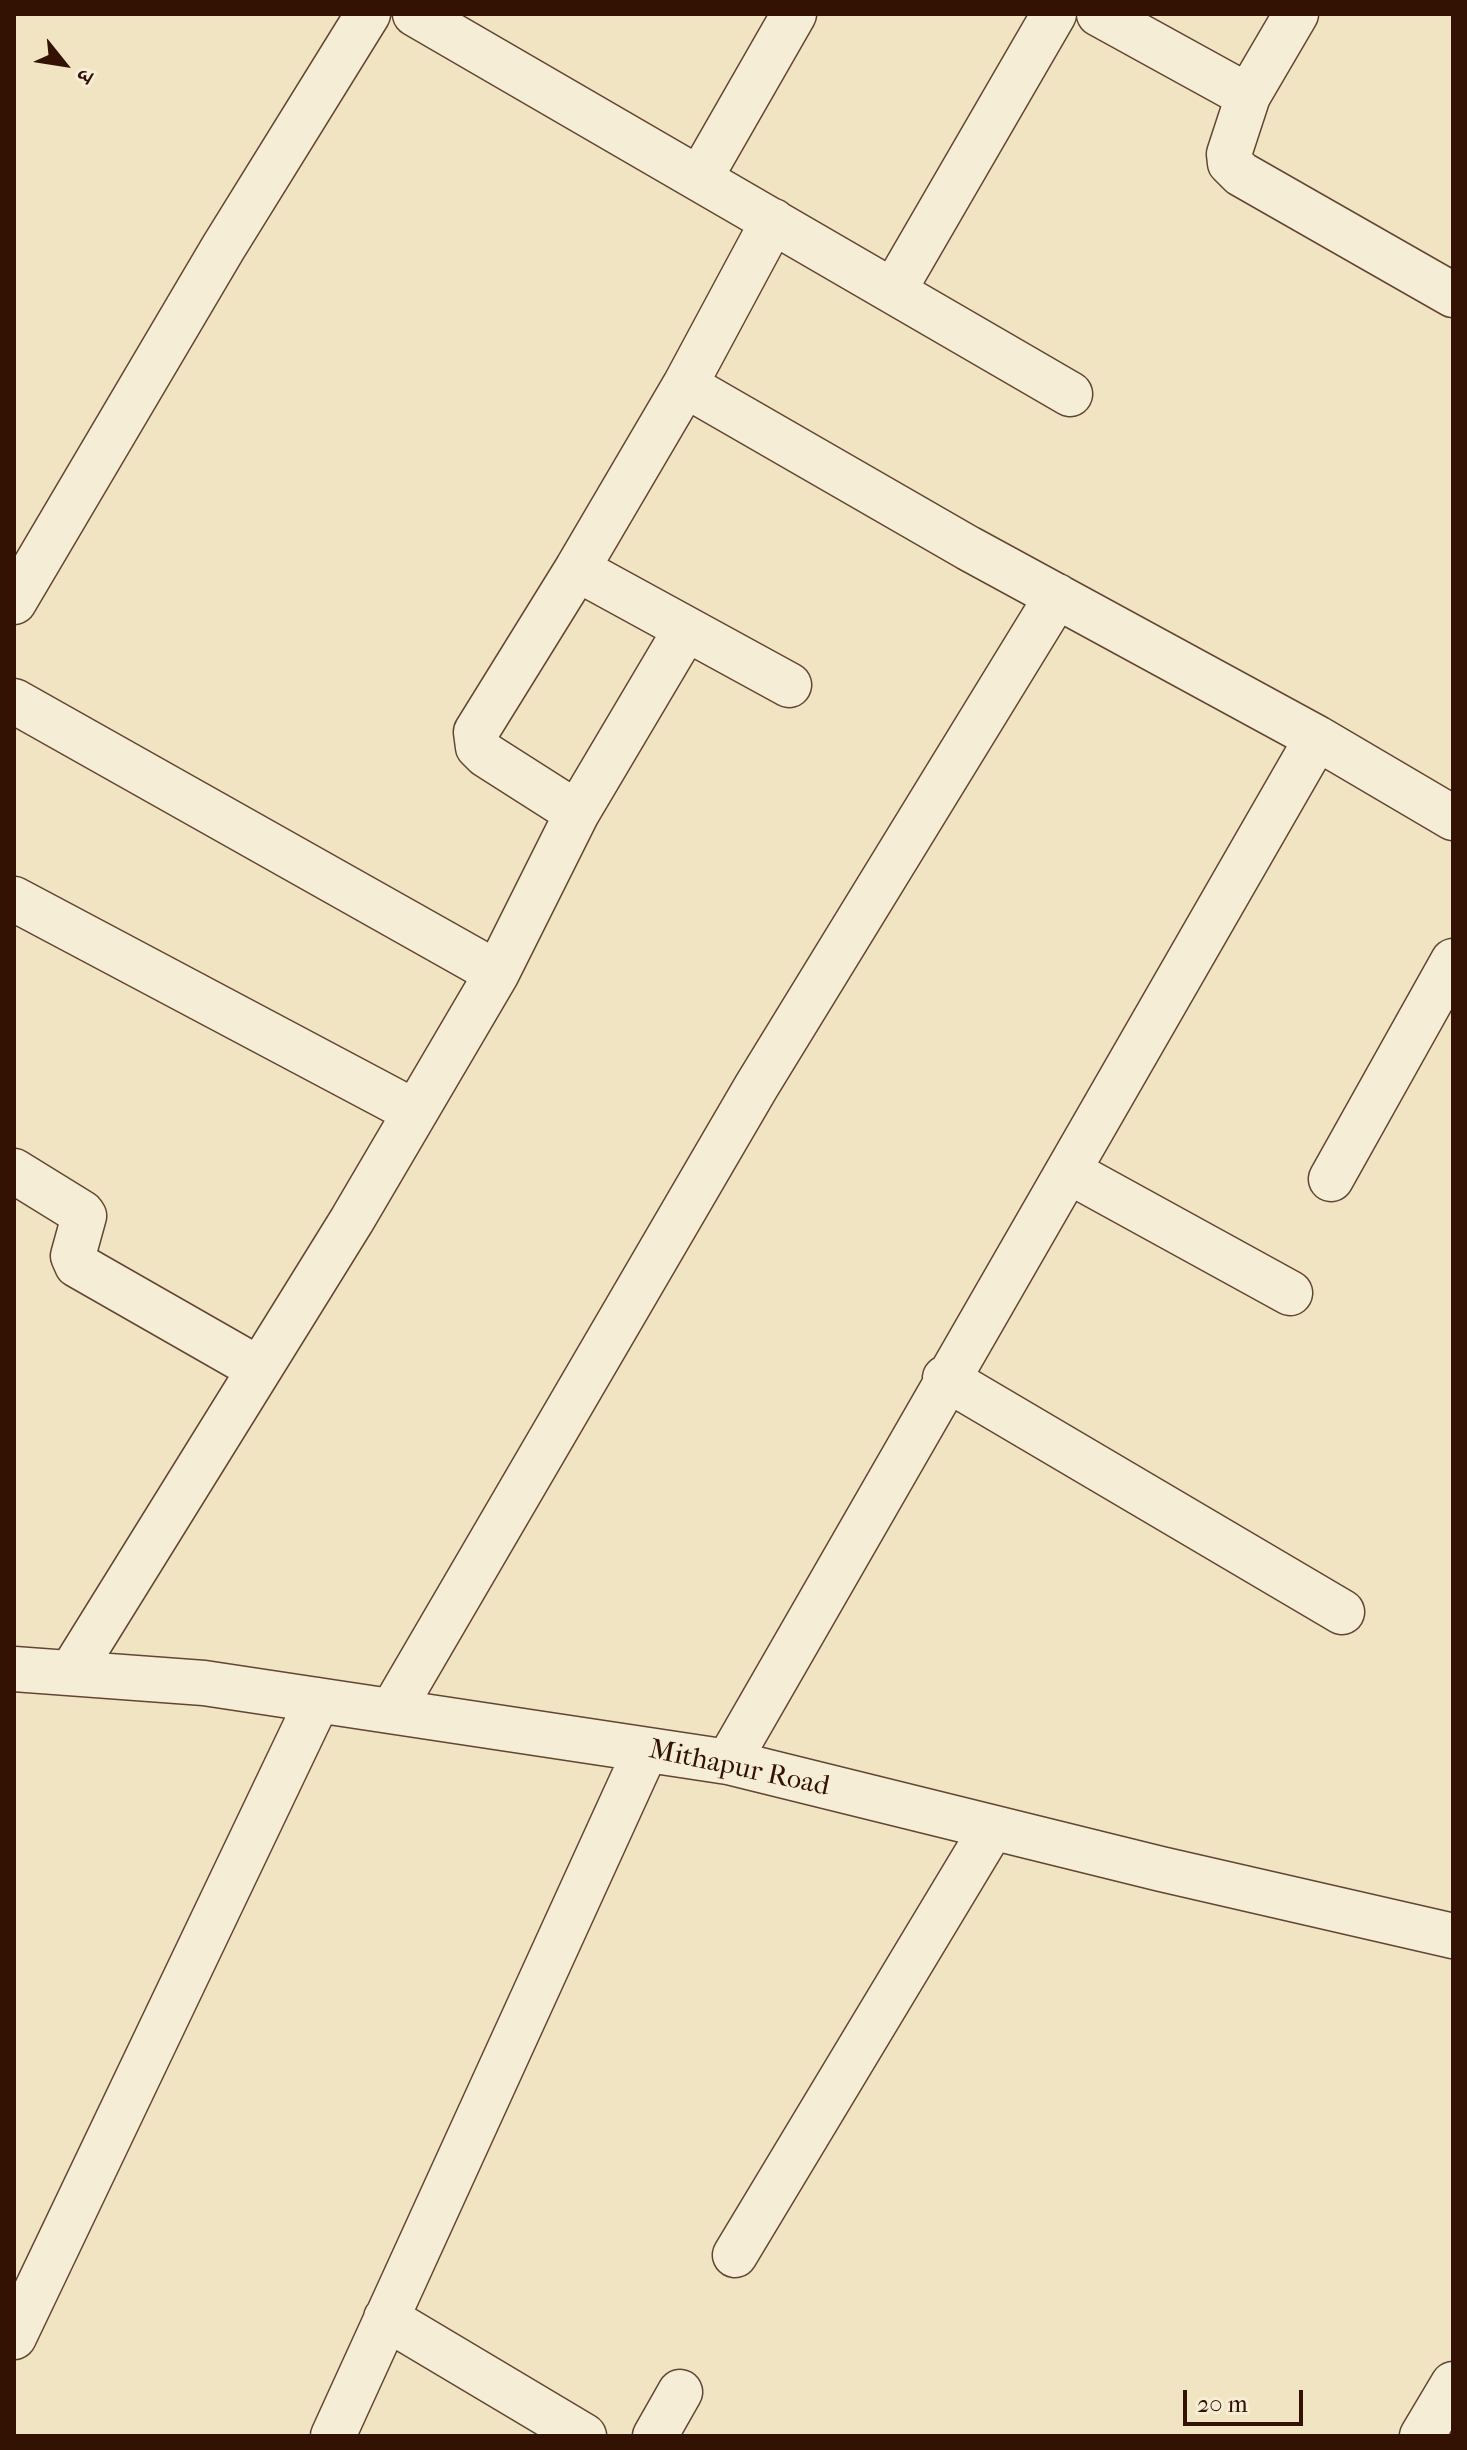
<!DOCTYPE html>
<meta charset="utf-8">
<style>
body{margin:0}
#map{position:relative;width:1467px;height:2450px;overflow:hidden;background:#f1e4c2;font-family:"IM FELL French Canon","Noto Serif Devanagari",serif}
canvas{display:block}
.frame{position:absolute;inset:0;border:16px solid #331103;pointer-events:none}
.north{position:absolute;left:24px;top:24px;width:80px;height:80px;-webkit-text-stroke:6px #f6edd7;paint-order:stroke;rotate:120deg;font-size:22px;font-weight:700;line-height:32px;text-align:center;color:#331103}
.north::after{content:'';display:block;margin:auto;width:28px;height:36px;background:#331103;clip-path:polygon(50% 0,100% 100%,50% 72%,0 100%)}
.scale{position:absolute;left:1183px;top:2390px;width:120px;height:36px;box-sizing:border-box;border:4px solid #331103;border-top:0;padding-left:10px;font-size:24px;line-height:28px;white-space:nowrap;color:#331103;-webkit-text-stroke:6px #f6edd7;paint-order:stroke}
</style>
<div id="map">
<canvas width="1467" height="2450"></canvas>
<div class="frame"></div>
<div class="north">उ</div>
<div class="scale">20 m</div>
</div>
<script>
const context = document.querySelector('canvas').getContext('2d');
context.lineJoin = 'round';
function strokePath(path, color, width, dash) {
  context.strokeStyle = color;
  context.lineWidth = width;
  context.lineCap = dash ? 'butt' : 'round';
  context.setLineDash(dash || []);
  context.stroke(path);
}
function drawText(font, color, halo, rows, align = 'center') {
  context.font = font + ' "IM FELL French Canon",serif';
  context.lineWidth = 8;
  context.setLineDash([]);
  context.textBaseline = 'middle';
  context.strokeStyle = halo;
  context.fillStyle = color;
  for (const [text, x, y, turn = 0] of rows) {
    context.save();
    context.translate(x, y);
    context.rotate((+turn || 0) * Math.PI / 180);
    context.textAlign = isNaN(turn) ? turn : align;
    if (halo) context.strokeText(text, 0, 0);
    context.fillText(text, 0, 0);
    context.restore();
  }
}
const minor = new Path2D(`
 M 415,14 L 1070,394
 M 1099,14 L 1248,96
 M 1296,14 L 1248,96 L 1229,154 L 1230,163 L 1241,174 L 1453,295
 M 700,178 L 794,14
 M 894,290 L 1054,14
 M 685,385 L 968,548 L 1317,738 L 1453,818
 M 577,569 L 789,685
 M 14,602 L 223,248 L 368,14
 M 14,701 L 497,973
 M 577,813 L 486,755 L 478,747 L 476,732 L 577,569 L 685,385 L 773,221
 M 14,899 L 415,1112
 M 14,1171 L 82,1213 L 84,1216 L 73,1256 L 77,1265 L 259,1369
 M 1068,1171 L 1290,1293
 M 1331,1179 L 1453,961
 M 945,1378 L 1342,1612
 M 14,1669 L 204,1683 L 728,1762 L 1161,1869 L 1453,1936
 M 71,1673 L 352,1220 L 497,973 L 577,813 L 686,629
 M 392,1711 L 756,1087 L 1057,596
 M 728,1762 C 922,1419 1121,1079 1317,738
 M 735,2255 L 992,1828
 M 386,2318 L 584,2436
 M 14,2337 L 318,1700
 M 333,2436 L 646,1750
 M 655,2436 L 680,2392
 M 1422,2436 L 1453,2384`);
strokePath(minor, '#624633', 47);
strokePath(minor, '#f6edd7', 44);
drawText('28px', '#331103', '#f6edd7', [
 ["Mithapur Road",739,1769,12]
]);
</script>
